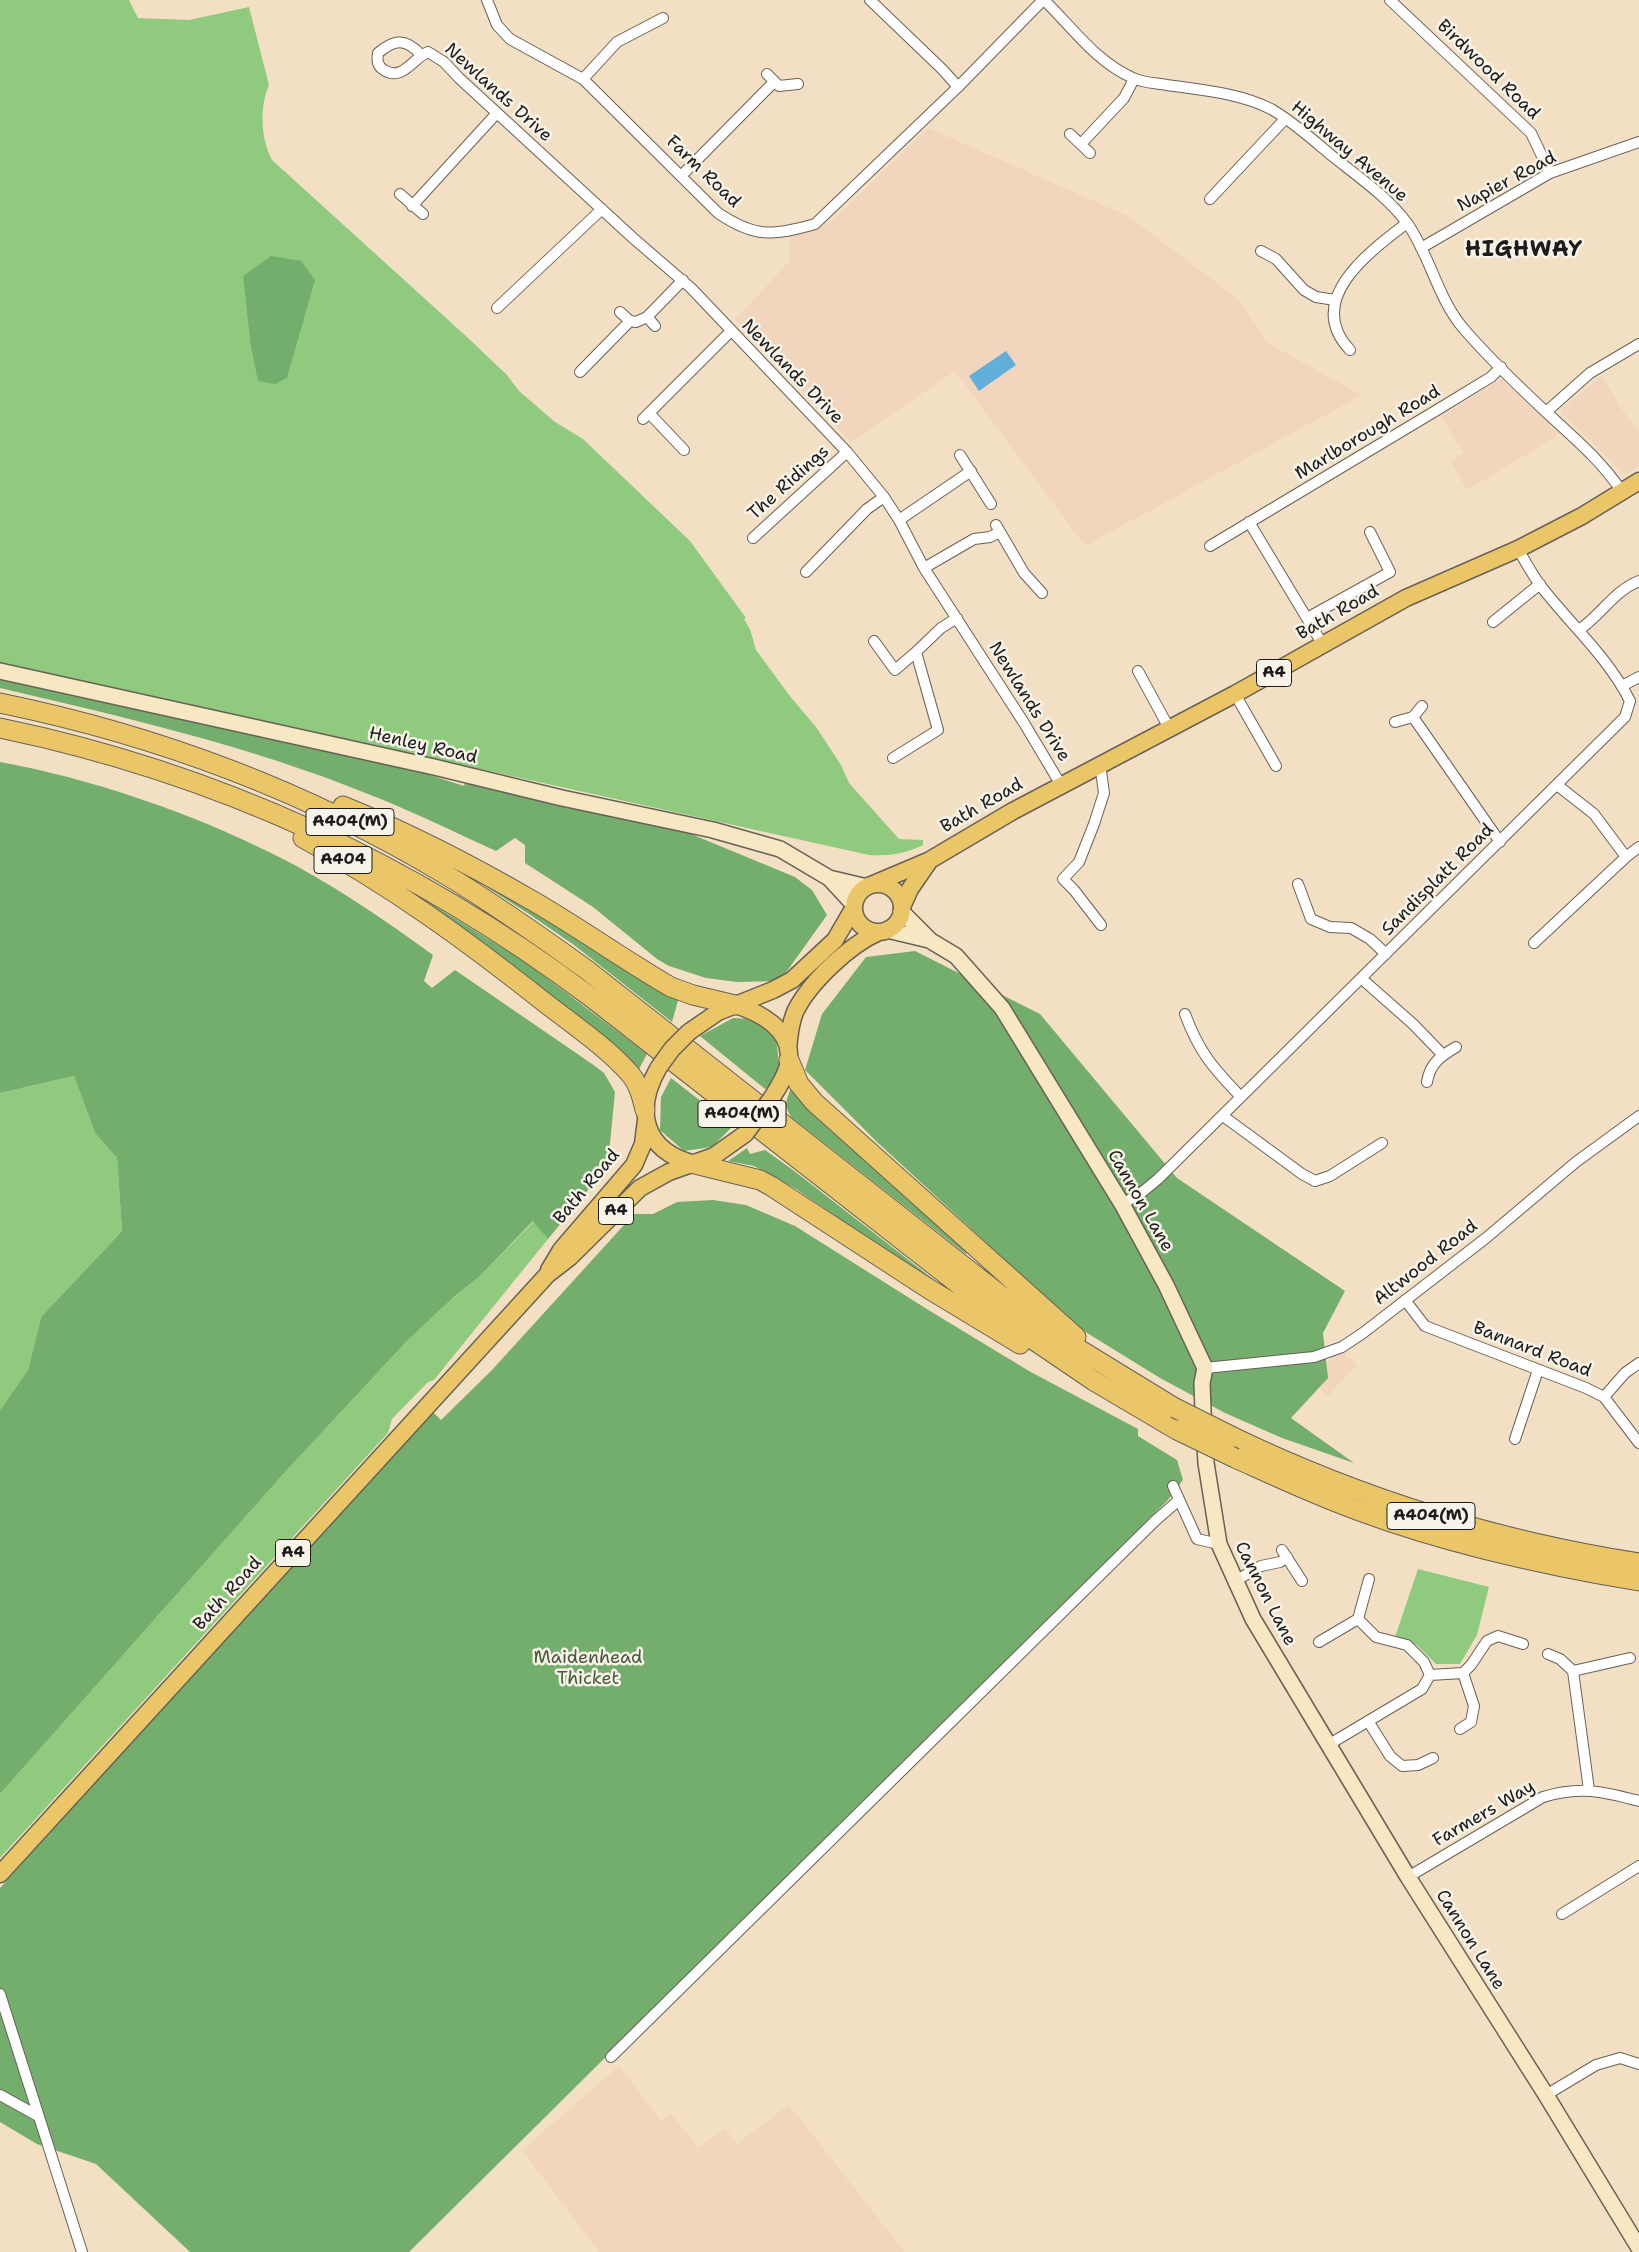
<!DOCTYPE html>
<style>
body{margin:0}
canvas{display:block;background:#f3e0c4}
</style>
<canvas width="1639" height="2252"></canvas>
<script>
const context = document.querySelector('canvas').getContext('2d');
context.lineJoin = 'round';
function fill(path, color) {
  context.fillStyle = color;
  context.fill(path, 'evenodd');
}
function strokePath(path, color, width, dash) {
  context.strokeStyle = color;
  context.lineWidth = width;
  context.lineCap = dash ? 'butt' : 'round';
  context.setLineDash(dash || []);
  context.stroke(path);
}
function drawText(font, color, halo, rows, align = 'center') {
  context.font = font + ' "Shantell Sans",sans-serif';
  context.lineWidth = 5;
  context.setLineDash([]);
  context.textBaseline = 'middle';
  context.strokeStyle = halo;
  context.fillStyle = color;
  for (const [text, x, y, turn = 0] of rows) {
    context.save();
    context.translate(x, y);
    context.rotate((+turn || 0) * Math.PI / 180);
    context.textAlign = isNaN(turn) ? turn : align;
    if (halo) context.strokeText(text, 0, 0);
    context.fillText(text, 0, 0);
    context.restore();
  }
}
fill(new Path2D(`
 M 928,128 L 1128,216 L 1238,299 L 1267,343 L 1362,395 L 1085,546 L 955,371 L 851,442 L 735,319 L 790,261 L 790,235 L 829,224 Z
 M 1602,375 L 1620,407 L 1639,431 L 1639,466 L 1625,475 L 1560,411 Z
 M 1501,379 L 1560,434 L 1467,490 L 1450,461 L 1464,453 L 1441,416 Z
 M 1336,1353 L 1344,1353 L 1357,1365 L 1328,1396 L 1312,1381 Z
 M 619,2066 L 661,2121 L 671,2113 L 698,2148 L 725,2128 L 737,2144 L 789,2105 L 905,2252 L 599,2252 L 522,2150 Z`), '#f1d5bd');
fill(new Path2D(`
 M 0,0 L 129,0 L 138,18 L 189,20 L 249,7 L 269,85 C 259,108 261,139 272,160 L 467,337 L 507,375 L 519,391 L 555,422 L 583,439 L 690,541 L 746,618 L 744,619 L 750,629 L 756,650 L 789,695 L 816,727 L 841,765 L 849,783 L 899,839 L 923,840 L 923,845 C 905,854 889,856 869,855 L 0,663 Z
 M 74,1076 L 95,1133 L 117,1158 L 122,1231 L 41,1317 L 28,1370 L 0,1410 L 0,1093 Z
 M 534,1221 L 548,1239 L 434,1380 L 428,1382 L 392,1419 L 388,1433 L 0,1858 L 0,1794 L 286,1471 L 407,1341 L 456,1295 L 480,1276 Z
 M 1418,1569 L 1489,1587 L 1477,1635 L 1460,1664 L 1436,1664 L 1417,1645 L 1395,1637 Z`), '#90ca7e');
fill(new Path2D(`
 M 271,256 L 301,261 L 315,280 L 287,378 L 275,384 L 258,381 L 251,347 L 243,276 Z
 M 0,679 L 405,767 L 464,786 L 466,780 L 691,834 L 795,877 L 812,890 L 827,915 L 780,981 L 737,982 L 706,978 L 669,966 L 657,959 L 593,907 L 525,863 L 525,845 L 515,838 L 496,851 C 454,832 412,811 368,794 C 250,746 124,717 0,688 Z
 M 0,762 C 89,778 192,813 273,854 C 330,882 382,918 433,955 L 424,981 L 432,988 L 455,970 L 595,1066 L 604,1073 L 615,1092 L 609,1154 L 603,1172 L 548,1239 L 533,1221 L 480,1276 L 456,1295 L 407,1341 L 286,1471 L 0,1794 L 0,1410 L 28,1370 L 41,1317 L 122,1231 L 117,1158 L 95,1133 L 74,1076 L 0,1093 Z
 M 444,859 L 679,997 L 672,1022 L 574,945 L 529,914 L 444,860 Z
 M 391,879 L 527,963 L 647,1054 L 638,1071 Z
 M 915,951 L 1040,1014 L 1177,1178 L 1345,1291 L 1323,1333 L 1328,1378 L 1291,1418 L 1354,1463 L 1282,1438 L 1225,1413 L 1160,1378 L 1079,1328 L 877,1142 L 805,1070 L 822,1014 L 866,957 Z
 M 733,1018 L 753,1019 L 776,1037 L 779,1064 L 775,1082 L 765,1089 L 700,1036 Z
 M 671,1078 L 733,1126 L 712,1147 L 684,1151 L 660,1130 L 661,1097 Z
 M 791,1087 L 969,1251 L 966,1254 L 791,1117 L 785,1105 Z
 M 747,1148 L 750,1154 L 765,1150 L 793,1170 L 937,1282 L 937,1285 L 796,1189 L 754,1166 L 728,1161 Z
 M 713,1200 L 746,1205 L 795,1226 L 930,1311 L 1029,1371 L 1138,1429 L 1138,1436 L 1177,1460 L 1183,1480 L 1168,1500 L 409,2252 L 190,2252 L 96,2164 L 37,2144 L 0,2122 L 0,1888 L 432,1411 L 441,1420 L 492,1370 L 634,1214 L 653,1214 L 677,1202 Z`), '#74ae6d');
fill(new Path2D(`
 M 1006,351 L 1016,365 L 979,391 L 969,376 Z`), '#62aedb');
const street = new Path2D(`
 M 487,0 L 497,25 L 510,39 L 583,79 L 718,213 C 755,238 773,236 815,224 L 958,87 L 1043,0
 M 870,0 L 943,70 L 958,87
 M 1044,0 C 1071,26 1097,63 1133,78 C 1143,83 1156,83 1167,85 C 1201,90 1240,93 1271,109 C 1292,121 1312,139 1331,155 C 1357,176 1387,196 1407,223 C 1430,255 1437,297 1463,328 C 1488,357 1517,385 1546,412 C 1573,437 1602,461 1622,492
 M 1390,0 L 1531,133 L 1550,173
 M 421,55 C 406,38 395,39 378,53 C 377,60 377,66 384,70 C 402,82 413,58 428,52 L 444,62 L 459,78 L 633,238 L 691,288 L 847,452 L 884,497 L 899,520 L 924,568 L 1024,723 L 1061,785
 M 767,74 L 779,86 L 798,84
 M 583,79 L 617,42 L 663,18
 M 1070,134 L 1090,153
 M 1081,144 L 1124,98 L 1134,79
 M 682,175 L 774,82
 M 400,194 L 423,214
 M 1210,199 L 1285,119
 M 412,206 L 497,113
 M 1421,248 L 1550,173 L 1639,142
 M 1261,251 L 1276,259 L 1304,290 L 1316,297 L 1335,300
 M 497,308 L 602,209
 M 620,312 L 630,321 L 636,322 L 647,317 L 683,280
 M 647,317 L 655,326
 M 1350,350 C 1303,300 1369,252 1407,223
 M 580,372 L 630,321
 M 1546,412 L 1590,373 L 1639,344
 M 649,413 L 684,450
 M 643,419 L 731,331
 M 960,455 L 991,504
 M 899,520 L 971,471
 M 1249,522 L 1323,645
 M 996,525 L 1024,573 L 1042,593
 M 753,538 L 847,452
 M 1210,546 L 1437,410 L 1491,377 L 1501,367
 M 924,568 L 974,539 L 990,537 L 1000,532
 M 806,572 L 867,509 L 884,497
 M 1307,618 L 1390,572 L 1370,532
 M 1493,622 L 1540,584
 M 1579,630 C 1600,616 1615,590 1639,581
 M 874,641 L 895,670 L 916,652
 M 1138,671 L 1169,728
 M 1622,686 L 1639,677
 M 1235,694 L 1276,766
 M 1413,717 L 1500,842
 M 1395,722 L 1413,717 L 1422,706
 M 893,758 L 938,730 L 916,652 L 941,628 L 957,618
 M 1100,764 L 1104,793 L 1094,824 L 1079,862 L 1063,879 L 1074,890 L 1101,925
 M 1557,785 L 1594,814 L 1626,857
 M 1298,884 L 1311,919 L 1330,927 L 1351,928 L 1370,939 L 1386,954
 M 1534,943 L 1626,857 L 1639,847
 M 1362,979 L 1413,1024 L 1443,1055
 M 1185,1014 C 1199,1052 1213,1068 1241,1097
 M 1427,1082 C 1430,1063 1441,1056 1456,1047
 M 1223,1116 L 1302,1174 L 1315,1181 L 1330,1176 L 1382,1143
 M 1122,1204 L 1141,1193 L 1158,1179 L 1625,717 L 1630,701 C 1608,657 1570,624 1540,585 C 1532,574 1525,561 1518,549
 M 1405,1300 L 1425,1326 L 1586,1388 L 1604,1397 L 1639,1443
 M 1205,1368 L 1314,1357 L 1342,1347 L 1363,1333 L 1486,1238 L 1576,1162 L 1639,1116
 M 1604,1397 L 1625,1373 L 1639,1363
 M 1515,1439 L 1538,1370
 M 1173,1486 L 1197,1539 L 1219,1544
 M 1282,1550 L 1302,1581
 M 1235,1581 L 1261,1566 L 1280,1562 L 1287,1557
 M 1319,1642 L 1358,1619 L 1369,1579
 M 1548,1654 L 1560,1659 L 1573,1671 L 1630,1658
 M 1573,1671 L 1589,1790
 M 1430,1675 L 1463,1673 L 1471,1665 L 1487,1641 L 1498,1636 L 1523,1644
 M 1368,1721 L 1390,1756 L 1402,1766 L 1418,1765 L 1433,1758
 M 1460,1729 L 1471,1722 L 1474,1706 L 1463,1673
 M 1328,1745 L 1422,1689 L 1430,1675 L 1424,1662 L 1407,1645 L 1376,1637 L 1358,1619
 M 1408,1877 L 1543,1797 C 1581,1786 1601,1791 1639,1801
 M 1562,1914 L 1639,1866
 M 0,1994 L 82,2252
 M 611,2057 L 1156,1520 L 1179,1500
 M 0,2095 L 38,2116
 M 1546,2095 L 1596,2065 L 1620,2058 L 1639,2064`);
const secondary = new Path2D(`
 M 0,671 L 434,767 L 562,798 L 713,830 L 780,849 L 829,878 L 854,905
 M 829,878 L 867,887
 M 901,911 L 931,941 L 956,956 L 1002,1008 L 1122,1204 L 1166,1285 L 1205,1368 L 1202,1383 L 1203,1411 L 1206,1463 L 1219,1544 L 1253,1619 L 1408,1877 L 1546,2095 L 1639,2248
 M 887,930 L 929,940`);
const primary = new Path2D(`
 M854 908a24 24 0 1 1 48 0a24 24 0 1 1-48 0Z
 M 871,885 L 930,860 L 1013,811 L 1235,694 L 1406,598 L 1518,549 L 1582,516 L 1639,481
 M 902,907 L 910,889 L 930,860
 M 735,1005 C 759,1012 792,1029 789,1060 C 788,1073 778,1088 771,1099
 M 689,1032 L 718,1012 L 773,990 L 792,980 L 835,940 L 853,909
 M 788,1050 C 789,1037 790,1024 795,1012 C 809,983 849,945 879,932
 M 659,1067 C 634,1110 643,1151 695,1164
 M 549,1270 L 561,1250 L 634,1165 L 643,1144 L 646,1120
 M 0,1874 L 547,1275 L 569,1258 L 640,1188 L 669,1172 L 714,1156 L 745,1134`);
const highway = new Path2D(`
 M 0,703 C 156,735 306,791 443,873 C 493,903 540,936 587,970 L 999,1294 L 1077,1348 L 1175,1408
 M 0,728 C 218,773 415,865 592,998 L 1007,1322 L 1094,1381 L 1177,1430
 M 343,806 C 409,833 471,865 533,901 C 580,928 624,960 671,987 L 693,995 L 735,1005
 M 303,838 C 389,884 467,941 544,1002 C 571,1023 609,1049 631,1075 C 639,1085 642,1097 645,1110
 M 789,1060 L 799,1084 L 814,1102 L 1076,1337
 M 695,1164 L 760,1180 L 771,1186 L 929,1289 L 1020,1344
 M 1233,1437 C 1362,1499 1497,1541 1639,1563
 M 1235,1458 C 1275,1476 1315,1495 1357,1510 C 1448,1544 1543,1565 1639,1581`);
strokePath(street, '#676157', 12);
strokePath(secondary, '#676157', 18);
strokePath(primary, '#676157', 19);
strokePath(highway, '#676157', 21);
strokePath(street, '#fff', 10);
strokePath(secondary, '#f7e8c3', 15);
strokePath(primary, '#ebc669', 16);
strokePath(highway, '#ebc669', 19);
const primaryBridge = new Path2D(`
 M 659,1067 L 672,1049 L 689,1032
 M 745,1134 L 771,1099`);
const highwayBridge = new Path2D(`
 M 1175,1408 L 1233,1437
 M 1177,1430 L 1235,1458`);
strokePath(primaryBridge, '#676157', 19, []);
strokePath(highwayBridge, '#676157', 21, []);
strokePath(primaryBridge, '#ebc669', 16);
strokePath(highwayBridge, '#ebc669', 19);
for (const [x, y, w] of [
 [1274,673,35],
 [350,822,88],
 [343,860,58],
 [742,1114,88],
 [616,1211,35],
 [1431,1516,88],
 [293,1553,35]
]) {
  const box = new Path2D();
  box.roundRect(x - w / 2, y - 13.5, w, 27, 4);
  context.fillStyle = '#f7f3e8';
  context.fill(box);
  strokePath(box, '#1c1c1c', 1);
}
drawText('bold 16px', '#1c1c1c', null, [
 ["A4",1274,673],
 ["A404(M)",350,822],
 ["A404",343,860],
 ["A404(M)",742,1114],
 ["A4",616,1211],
 ["A404(M)",1431,1516],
 ["A4",293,1553]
]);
drawText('18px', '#1c1c1c', '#f7f3e8', [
 ["Birdwood Road",1488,70,44],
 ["Newlands Drive",498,93,42],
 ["Highway Avenue",1349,152,40],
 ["Farm Road",703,172,44],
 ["Napier Road",1507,182,-28],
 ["Newlands Drive",792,372,46],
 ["Marlborough Road",1368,433,-31],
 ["The Ridings",789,483,-42],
 ["Bath Road",1338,613,-30],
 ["Newlands Drive",1029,702,58],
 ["Henley Road",423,746,13],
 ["Bath Road",982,806,-30],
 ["Sandisplatt Road",1438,880,-45],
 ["Bath Road",587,1187,-50],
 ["Cannon Lane",1140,1201,60],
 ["Altwood Road",1426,1263,-38],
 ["Bannard Road",1532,1350,21],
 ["Bath Road",228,1594,-48],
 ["Cannon Lane",1265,1594,63],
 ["Farmers Way",1484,1814,-30],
 ["Cannon Lane",1470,1940,58]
]);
drawText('18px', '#45593e', '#f7f3e8', [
 ["Maidenhead",588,1658],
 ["Thicket",588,1679]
]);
context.letterSpacing = '1px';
drawText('bold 22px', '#1c1c1c', '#f7f3e8', [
 ["HIGHWAY",1524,250]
]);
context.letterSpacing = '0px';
</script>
